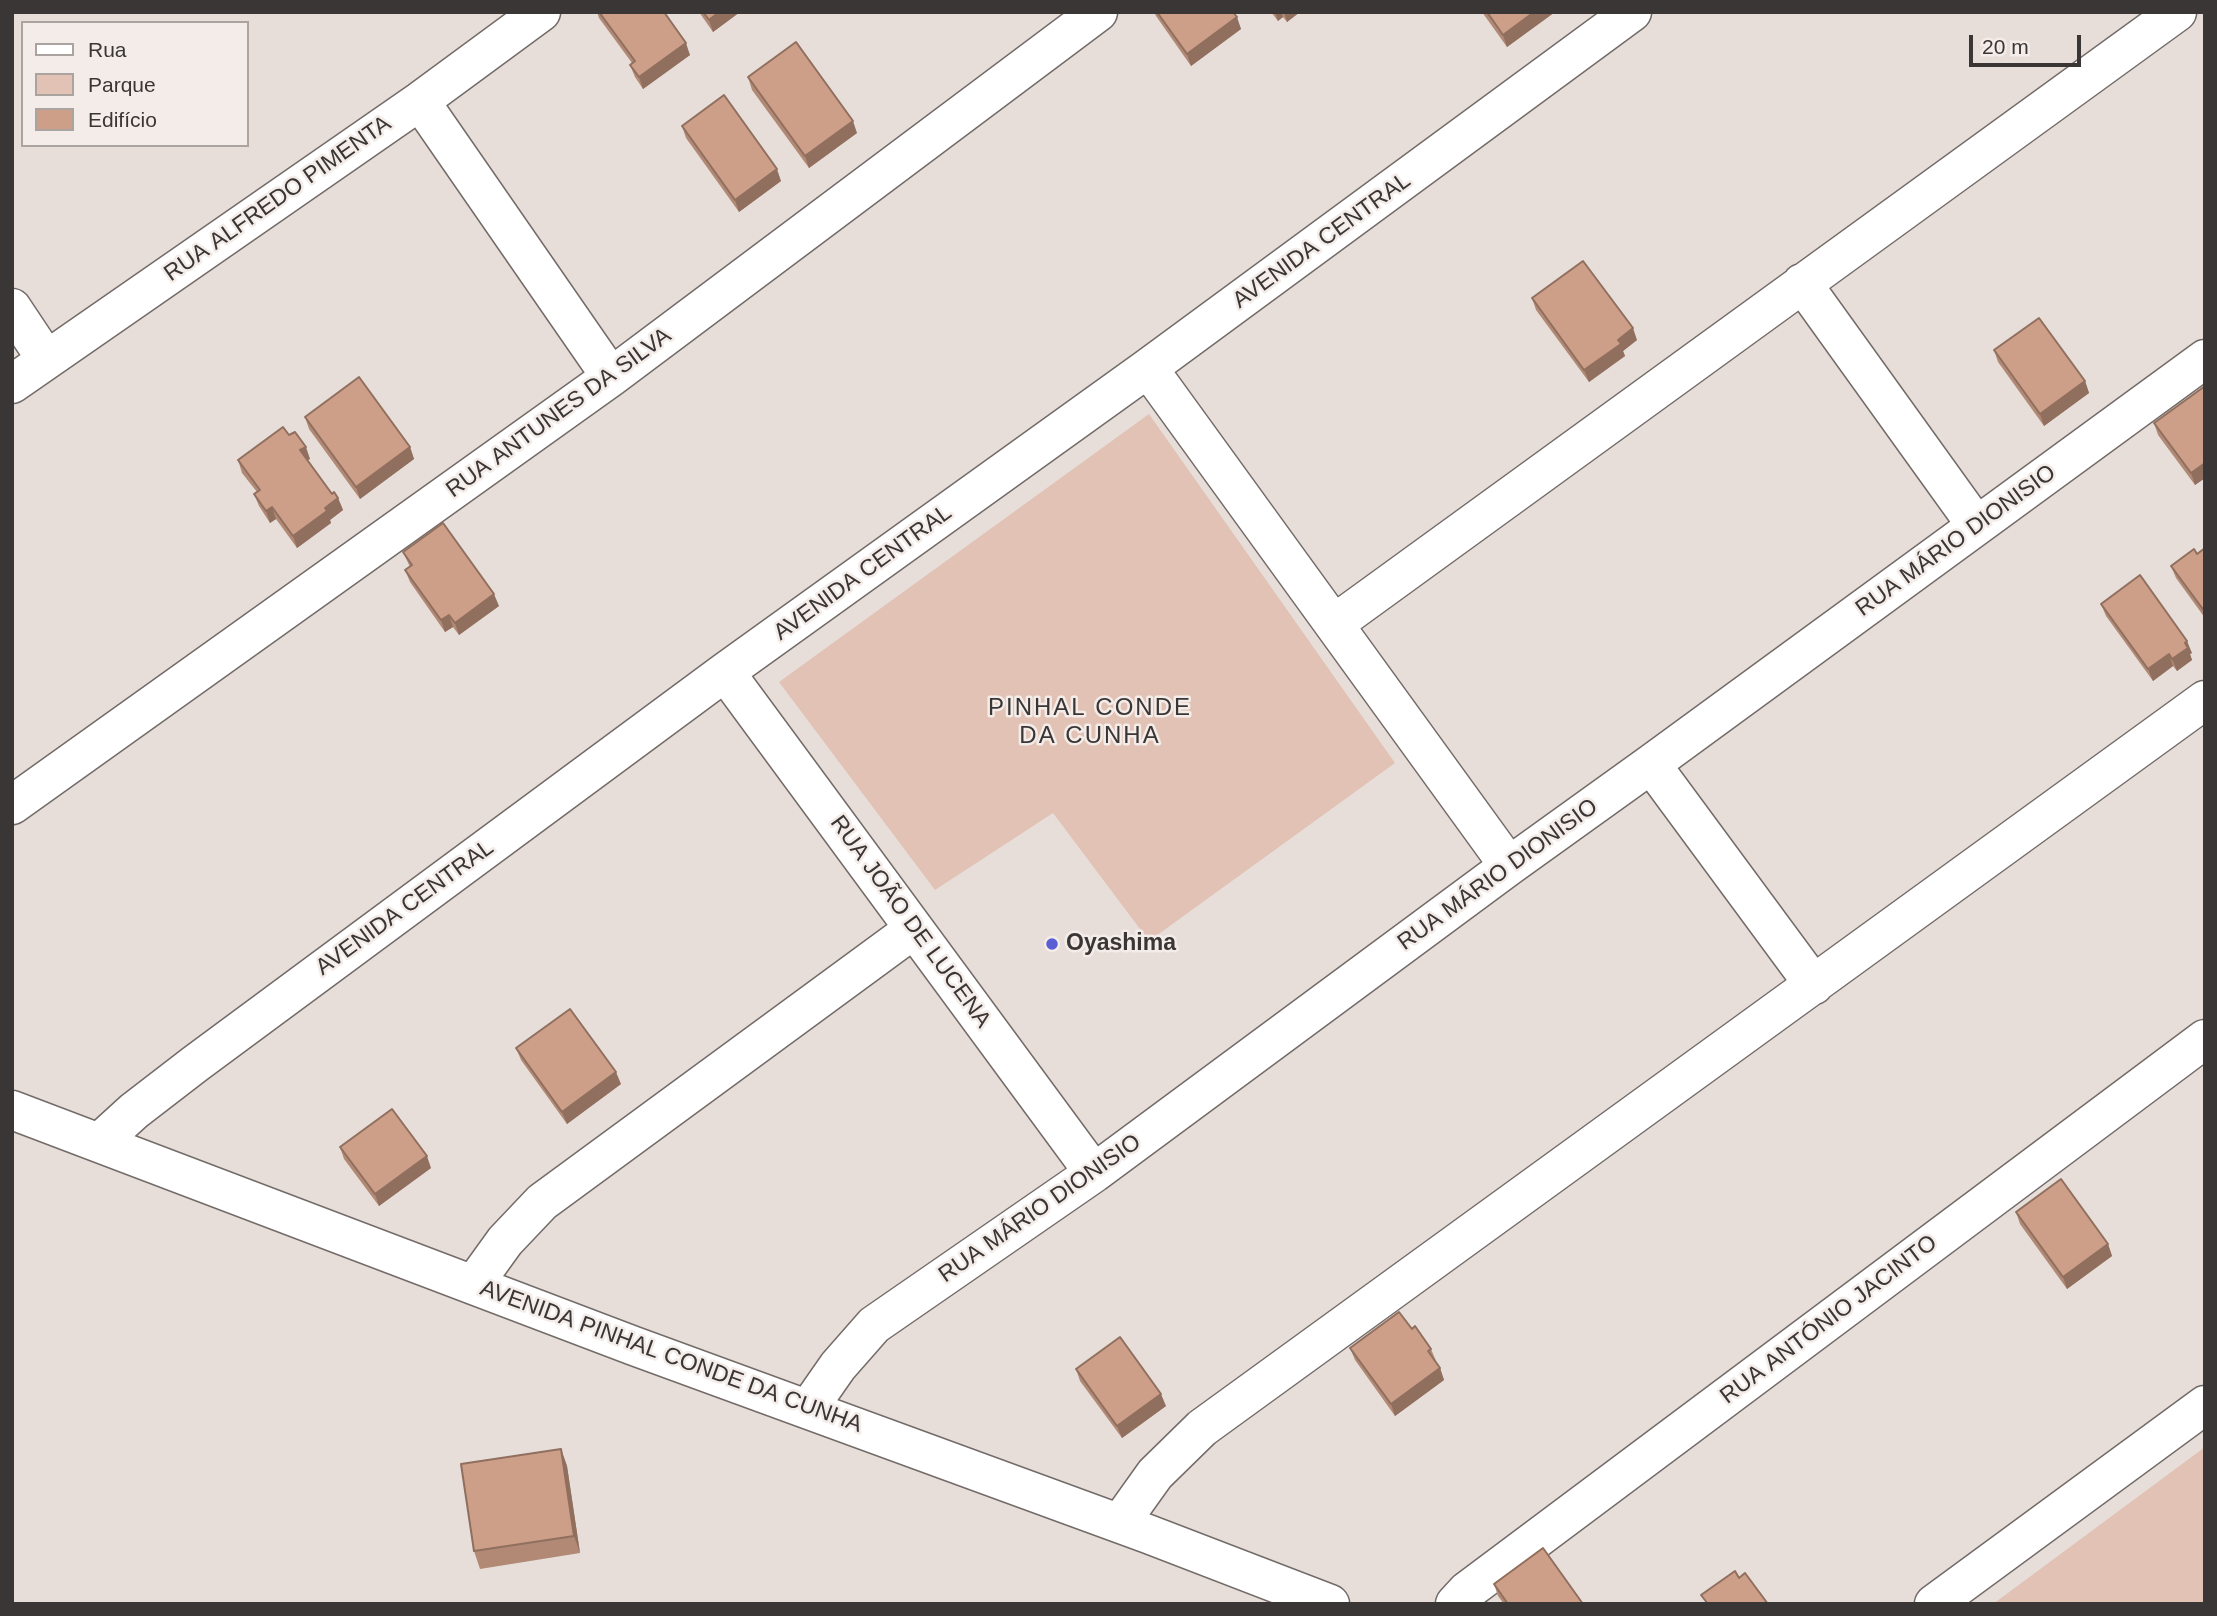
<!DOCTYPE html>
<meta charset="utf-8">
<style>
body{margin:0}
#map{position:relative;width:2217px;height:1616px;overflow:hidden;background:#e7deda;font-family:Helvetica,sans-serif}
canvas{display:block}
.frame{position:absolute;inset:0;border:14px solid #3a3635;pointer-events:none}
.legend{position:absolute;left:21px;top:21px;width:228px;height:126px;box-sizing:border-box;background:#f4ece8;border:2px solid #aaa3a0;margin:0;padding:9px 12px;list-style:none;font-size:21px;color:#3a3635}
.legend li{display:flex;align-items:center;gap:14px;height:35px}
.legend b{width:35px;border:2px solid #aaa3a0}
.scale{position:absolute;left:1969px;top:35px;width:112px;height:32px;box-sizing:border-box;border:4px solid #3a3635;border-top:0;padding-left:9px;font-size:21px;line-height:24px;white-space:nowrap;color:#3a3635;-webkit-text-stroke:5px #f4ece8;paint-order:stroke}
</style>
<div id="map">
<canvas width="2217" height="1616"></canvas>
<div class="frame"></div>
<ul class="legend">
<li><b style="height:9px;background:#fff"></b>Rua</li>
<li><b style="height:19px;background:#e1c2b4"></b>Parque</li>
<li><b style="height:19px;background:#ce9f88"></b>Edifício</li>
</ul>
<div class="scale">20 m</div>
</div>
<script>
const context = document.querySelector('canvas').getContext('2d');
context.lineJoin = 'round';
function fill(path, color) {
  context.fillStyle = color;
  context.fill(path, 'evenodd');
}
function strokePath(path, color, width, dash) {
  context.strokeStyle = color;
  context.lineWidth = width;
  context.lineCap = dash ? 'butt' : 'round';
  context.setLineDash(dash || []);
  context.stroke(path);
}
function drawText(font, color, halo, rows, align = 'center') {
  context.font = font + ' Helvetica,sans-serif';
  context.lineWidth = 5;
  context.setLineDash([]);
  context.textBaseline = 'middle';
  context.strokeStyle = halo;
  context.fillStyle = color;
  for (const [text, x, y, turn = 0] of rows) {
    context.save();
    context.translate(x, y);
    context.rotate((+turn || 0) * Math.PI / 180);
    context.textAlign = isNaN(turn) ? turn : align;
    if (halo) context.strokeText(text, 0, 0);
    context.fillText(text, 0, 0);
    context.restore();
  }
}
fill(new Path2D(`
 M 1149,414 L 1395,763 L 1149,941 L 1053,813 L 935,890 L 779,682 Z
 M 2205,1447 L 2205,1604 L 1993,1604 Z`), '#e1c2b4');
const minor = new Path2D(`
 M 420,101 L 611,377
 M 1802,283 L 1976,525
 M 12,308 L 46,359
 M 1148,368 L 1509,866
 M 12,384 L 420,101 L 541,12
 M 1334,624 L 2177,12
 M 725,672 L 1094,1173
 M 1651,764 L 1814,985
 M 12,805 L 611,377 L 1098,12
 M 12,1110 L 634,1346 L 1148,1534 L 1330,1604
 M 100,1142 L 134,1111 L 195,1064 L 725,672 L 1148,368 L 1632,12
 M 474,1284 L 505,1241 L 542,1202 L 914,929
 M 808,1409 L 838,1366 L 874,1325 L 1094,1173 L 1509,866 L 1651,764 L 2205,359
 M 1120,1523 L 1155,1474 L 1202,1428 L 2205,700
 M 1455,1604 L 1467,1591 L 2205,1039
 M 1934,1604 L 2205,1405`);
strokePath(minor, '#736b68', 41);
strokePath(minor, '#fff', 38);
fill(new Path2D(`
 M 597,12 L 664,12 L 690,55 L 643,89 L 635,77 L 630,65 L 632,63 L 599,18 Z
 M 699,12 L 740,12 L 713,32 Z
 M 1154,12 L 1233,12 L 1241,29 L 1191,66 L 1156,16 Z
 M 1271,12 L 1300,12 L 1287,22 L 1283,17 L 1278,21 Z
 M 1482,12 L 1555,12 L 1507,47 Z
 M 748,77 L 857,133 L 809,168 L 752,90 Z
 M 682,126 L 781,181 L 739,212 L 686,138 Z
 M 1532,298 L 1637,340 L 1623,351 L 1625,356 L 1589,382 L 1536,310 Z
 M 1994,350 L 2085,381 L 2089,393 L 2044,426 L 1998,362 Z
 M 2205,386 L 2205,478 L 2195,485 L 2158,435 L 2154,423 Z
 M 305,417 L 410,447 L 414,459 L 360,499 L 309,429 Z
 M 289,435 L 310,459 L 307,460 L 332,494 L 338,498 L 343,510 L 330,520 L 331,523 L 297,548 L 276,519 L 270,523 L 259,506 L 254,494 L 257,492 L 242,473 L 238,460 Z
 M 2205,548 L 2205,618 L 2176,578 L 2171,566 L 2197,554 Z
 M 403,552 L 499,606 L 459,635 L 453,627 L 445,632 L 410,582 L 405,570 L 410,567 Z
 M 2101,604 L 2192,653 L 2190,654 L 2192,660 L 2177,671 L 2173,666 L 2153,681 L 2106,616 Z
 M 516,1048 L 621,1084 L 567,1124 L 521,1060 Z
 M 340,1147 L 431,1168 L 379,1206 L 344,1159 Z
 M 2016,1212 L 2108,1244 L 2112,1256 L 2067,1289 L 2020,1224 Z
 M 1412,1329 L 1431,1349 L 1436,1361 L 1435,1361 L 1440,1368 L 1444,1380 L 1395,1416 L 1355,1360 L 1350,1348 Z
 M 1076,1369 L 1166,1406 L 1122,1438 L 1080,1381 Z
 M 561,1449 L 567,1466 L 580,1553 L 480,1569 L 474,1551 Z
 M 1494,1584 L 1583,1604 L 1504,1604 L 1498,1596 Z`), '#b18975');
fill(new Path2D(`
 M 719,12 L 740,12 L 713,32 L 709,20 Z
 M 1275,12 L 1281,12 L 1283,17 L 1278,21 Z
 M 1284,12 L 1300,12 L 1287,22 Z
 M 1534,12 L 1555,12 L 1507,47 L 1503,35 Z
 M 1237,17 L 1241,29 L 1191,66 L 1187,54 Z
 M 686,43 L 690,55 L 643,89 L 639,77 Z
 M 853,121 L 857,133 L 809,168 L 805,156 Z
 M 777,169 L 781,181 L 739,212 L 735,200 Z
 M 1633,328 L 1637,340 L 1623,351 L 1625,356 L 1589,382 L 1584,370 L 1618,340 Z
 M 2085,381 L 2089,393 L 2044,426 L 2040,414 Z
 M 306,447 L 310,459 L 304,462 L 300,450 Z
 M 410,447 L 414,459 L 360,499 L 356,487 Z
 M 2205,463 L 2205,478 L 2195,485 L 2191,473 Z
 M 338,498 L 343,510 L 330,520 L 331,523 L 297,548 L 293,536 L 325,508 Z
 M 272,507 L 276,519 L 270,523 L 266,511 Z
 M 494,594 L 499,606 L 459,635 L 455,623 Z
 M 449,615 L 453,627 L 445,632 L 441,620 Z
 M 2187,641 L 2192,653 L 2190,654 L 2192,660 L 2177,671 L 2172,659 Z
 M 2169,654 L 2173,666 L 2153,681 L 2148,669 Z
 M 616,1072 L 621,1084 L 567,1124 L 562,1112 Z
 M 427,1156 L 431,1168 L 379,1206 L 375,1194 Z
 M 2108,1244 L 2112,1256 L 2067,1289 L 2063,1277 Z
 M 1440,1368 L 1444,1380 L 1395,1416 L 1391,1404 Z
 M 1161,1394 L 1166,1406 L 1122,1438 L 1117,1426 Z
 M 561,1449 L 567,1466 L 580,1553 L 574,1536 Z`), '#906f5f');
const building = new Path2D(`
 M 599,12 L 664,12 L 686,43 L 639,77 L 630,65 L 635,61 Z
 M 703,12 L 719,12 L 709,20 Z
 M 1157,12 L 1233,12 L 1237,17 L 1187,54 Z
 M 1487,12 L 1534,12 L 1503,35 Z
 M 796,42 L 853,121 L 805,156 L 748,77 Z
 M 724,95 L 777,169 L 735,200 L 682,126 Z
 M 1583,261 L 1633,328 L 1618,340 L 1621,344 L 1584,370 L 1532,298 Z
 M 2039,318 L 2085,381 L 2040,414 L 1994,350 Z
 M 359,377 L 410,447 L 356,487 L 305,417 Z
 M 2205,386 L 2205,463 L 2191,473 L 2154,423 Z
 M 283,427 L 289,435 L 295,432 L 306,447 L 300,450 L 332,494 L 334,492 L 338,498 L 325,508 L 327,511 L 293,536 L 272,507 L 266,511 L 254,494 L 260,490 L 238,460 Z
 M 443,523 L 494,594 L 455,623 L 449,615 L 441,620 L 405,570 L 412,565 L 403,552 Z
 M 2205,548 L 2205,612 L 2171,566 L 2194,549 L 2197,554 Z
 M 2140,575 L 2187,641 L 2185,643 L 2188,648 L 2172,659 L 2169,654 L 2148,669 L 2101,604 Z
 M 570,1009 L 616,1072 L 562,1112 L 516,1048 Z
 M 392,1109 L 427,1156 L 375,1194 L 340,1147 Z
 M 2061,1179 L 2108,1244 L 2063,1277 L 2016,1212 Z
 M 1399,1312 L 1412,1329 L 1415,1326 L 1431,1349 L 1428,1351 L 1440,1368 L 1391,1404 L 1350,1348 Z
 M 1120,1337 L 1161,1394 L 1117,1426 L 1076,1369 Z
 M 561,1449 L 574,1536 L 474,1551 L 461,1464 Z
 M 1543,1548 L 1583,1604 L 1508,1604 L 1494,1584 Z
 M 1735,1571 L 1739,1578 L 1745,1573 L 1768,1604 L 1708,1604 L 1701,1595 Z`);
fill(building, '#ce9f88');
strokePath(building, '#906f5f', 2);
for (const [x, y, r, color] of [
 [1052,944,7,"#5a5ed5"]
]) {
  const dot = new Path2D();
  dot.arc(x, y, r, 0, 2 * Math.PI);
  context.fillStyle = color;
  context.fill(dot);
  strokePath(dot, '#f4ece8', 2.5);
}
drawText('23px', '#3a3635', '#f4ece8', [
 ["RUA ALFREDO PIMENTA",278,199,-35],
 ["AVENIDA CENTRAL",1322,241,-36],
 ["RUA ANTUNES DA SILVA",559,413,-36],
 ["RUA MÁRIO DIONISIO",1956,541,-36],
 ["AVENIDA CENTRAL",863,573,-36],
 ["RUA MÁRIO DIONISIO",1498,875,-36],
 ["AVENIDA CENTRAL",405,908,-36],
 ["RUA JOÃO DE LUCENA",910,922,54],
 ["RUA MÁRIO DIONISIO",1040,1209,-35],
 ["RUA ANTÓNIO JACINTO",1829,1320,-37],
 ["AVENIDA PINHAL CONDE DA CUNHA",671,1357,20]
]);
drawText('bold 23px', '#3a3635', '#f4ece8', [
 ["Oyashima",1066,944]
], 'left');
context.letterSpacing = '2px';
drawText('24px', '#3a3635', '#f4ece8', [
 ["PINHAL CONDE",1090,708],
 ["DA CUNHA",1090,736]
]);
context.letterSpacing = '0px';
</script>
